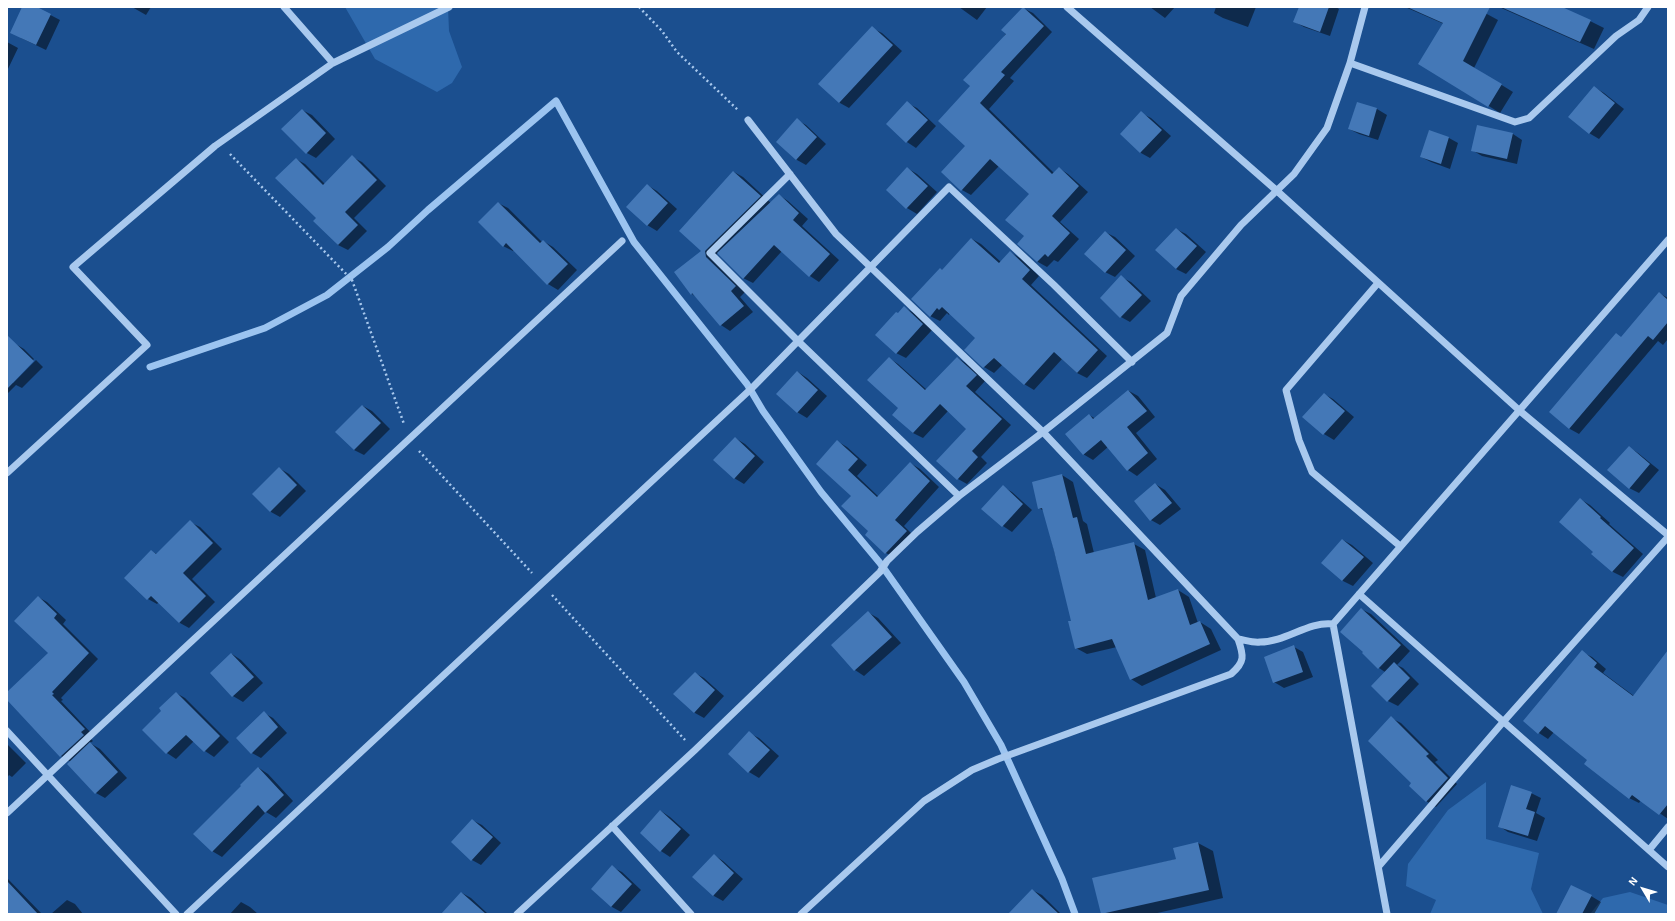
<!DOCTYPE html>
<style>
body{margin:0}
#map{position:relative;width:1675px;height:921px;overflow:hidden;background:#1b4f8f;font-family:"Alegreya Sans",sans-serif}
canvas{display:block}
.frame{position:absolute;inset:0;border:8px solid #fff;pointer-events:none}
.north{position:absolute;left:1623px;top:869px;width:40px;height:40px;-webkit-text-stroke:3px #1b4f8f;paint-order:stroke;rotate:308deg;font-size:11px;font-weight:700;line-height:16px;text-align:center;color:#fff}
.north::after{content:'';display:block;margin:auto;width:14px;height:18px;background:#fff;clip-path:polygon(50% 0,100% 100%,50% 72%,0 100%)}
</style>
<div id="map">
<canvas width="1675" height="921"></canvas>
<div class="frame"></div>
<div class="north">N</div>
</div>
<script>
const context = document.querySelector('canvas').getContext('2d');
context.lineJoin = 'round';
function fill(path, color) {
  context.fillStyle = color;
  context.fill(path, 'evenodd');
}
function strokePath(path, color, width, dash) {
  context.strokeStyle = color;
  context.lineWidth = width;
  context.lineCap = dash ? 'butt' : 'round';
  context.setLineDash(dash || []);
  context.stroke(path);
}
fill(new Path2D(`
 M 345,7 L 448,7 L 449,31 L 462,67 L 452,83 L 437,92 L 375,59 Z
 M 1486,782 L 1486,839 L 1539,853 L 1531,889 L 1543,914 L 1430,914 L 1436,900 L 1406,886 L 1408,864 L 1448,810 Z
 M 1630,892 L 1668,905 L 1668,914 L 1590,914 L 1603,898 Z`), '#2e69ad');
fill(new Path2D(`
 M 23,7 L 35,7 L 60,20 L 46,50 L 21,38 Z
 M 132,7 L 151,7 L 146,15 Z
 M 959,7 L 987,7 L 977,20 Z
 M 1150,7 L 1175,7 L 1165,18 Z
 M 1216,7 L 1256,7 L 1248,27 L 1223,18 L 1214,13 Z
 M 1300,7 L 1336,7 L 1339,9 L 1330,36 L 1304,27 L 1295,22 Z
 M 1405,7 L 1474,7 L 1498,20 L 1474,68 L 1513,92 L 1500,113 L 1420,63 L 1444,24 Z
 M 1499,7 L 1559,7 L 1590,21 L 1604,28 L 1594,49 Z
 M 1023,8 L 1033,13 L 1052,32 L 1010,78 L 1014,81 L 989,109 L 1054,173 L 1059,168 L 1068,174 L 1088,192 L 1060,222 L 1079,239 L 1058,262 L 1054,260 L 1047,267 L 1038,262 L 1018,244 L 1025,236 L 1030,194 L 999,166 L 971,195 L 962,190 L 971,86 Z
 M 872,28 L 882,33 L 902,51 L 849,108 L 840,103 L 820,84 Z
 M 7,42 L 18,48 L 7,71 Z
 M 1594,87 L 1604,93 L 1624,109 L 1599,139 L 1589,133 Z
 M 907,103 L 917,108 L 936,126 L 916,148 L 907,142 L 887,124 Z
 M 1357,103 L 1377,109 L 1387,115 L 1378,140 L 1359,134 L 1349,129 Z
 M 302,110 L 312,115 L 335,139 L 316,158 L 307,153 Z
 M 1141,113 L 1151,118 L 1171,136 L 1150,158 L 1141,153 L 1121,134 Z
 M 797,120 L 806,125 L 826,144 L 806,165 L 797,160 L 777,142 Z
 M 1478,126 L 1513,134 L 1522,140 L 1517,164 L 1482,156 L 1472,150 Z
 M 1429,131 L 1449,138 L 1458,143 L 1450,169 L 1431,162 L 1421,157 Z
 M 352,157 L 362,162 L 386,186 L 354,218 L 367,231 L 348,250 L 338,245 L 317,218 L 296,159 L 305,164 L 325,184 Z
 M 907,168 L 917,174 L 937,192 L 917,214 L 907,208 L 887,190 Z
 M 734,172 L 743,177 L 771,203 L 779,195 L 788,201 L 808,219 L 802,226 L 839,260 L 819,282 L 810,276 L 782,251 L 753,283 L 743,278 L 718,253 L 716,255 L 745,292 L 740,297 L 753,312 L 730,331 L 721,325 L 696,297 L 692,294 L 702,251 Z
 M 647,185 L 657,191 L 677,209 L 657,231 L 647,225 Z
 M 498,203 L 508,208 L 542,242 L 543,241 L 553,247 L 577,270 L 558,290 L 548,284 L 514,250 L 513,251 L 503,246 Z
 M 1176,229 L 1186,234 L 1206,252 L 1186,274 L 1176,269 Z
 M 1105,232 L 1115,237 L 1135,256 L 1115,277 L 1105,272 Z
 M 972,239 L 981,244 L 1001,262 L 1010,252 L 1020,258 L 1039,276 L 1031,285 L 1107,356 L 1087,378 L 1077,373 L 1062,359 L 1034,390 L 1024,384 L 1003,364 L 994,373 L 984,367 L 965,349 L 976,338 L 950,313 L 949,315 L 947,313 L 940,321 L 930,316 L 942,271 Z
 M 1121,277 L 1131,282 L 1151,301 L 1130,322 L 1121,317 Z
 M 1659,293 L 1668,298 L 1668,339 L 1663,345 L 1658,341 L 1579,434 L 1570,429 L 1550,412 L 1622,338 Z
 M 905,308 L 914,313 L 932,330 L 906,358 L 896,353 L 898,314 Z
 M 14,343 L 24,349 L 34,359 L 11,383 L 13,383 L 36,360 L 43,367 L 22,388 L 16,385 L 7,394 L 7,350 Z
 M 889,358 L 898,364 L 927,390 L 958,358 L 967,364 L 985,381 L 975,392 L 1011,425 L 981,457 L 987,463 L 967,484 L 958,479 L 968,428 L 948,411 L 923,438 L 913,433 L 899,408 Z
 M 798,372 L 807,378 L 827,396 L 807,418 L 797,412 Z
 M 1129,391 L 1138,396 L 1155,417 L 1136,433 L 1157,459 L 1137,476 L 1128,470 L 1108,447 L 1093,460 L 1083,454 L 1089,415 L 1096,419 Z
 M 1324,394 L 1333,399 L 1354,417 L 1334,440 L 1324,434 L 1304,417 Z
 M 363,406 L 372,411 L 390,429 L 364,455 L 354,450 Z
 M 735,438 L 745,444 L 764,462 L 744,484 L 734,478 Z
 M 837,441 L 847,447 L 867,465 L 857,476 L 879,497 L 910,463 L 920,469 L 939,487 L 904,526 L 915,537 L 895,558 L 886,553 L 869,531 L 853,496 Z
 M 1629,447 L 1638,453 L 1659,470 L 1639,493 L 1629,488 Z
 M 279,468 L 289,474 L 306,491 L 280,517 L 271,512 L 253,494 Z
 M 1062,475 L 1073,482 L 1083,521 L 1087,524 L 1094,553 L 1134,544 L 1145,550 L 1156,598 L 1178,590 L 1189,597 L 1198,623 L 1200,622 L 1211,629 L 1221,650 L 1142,686 L 1131,679 L 1117,647 L 1087,654 L 1076,648 L 1072,621 L 1044,511 L 1039,508 Z
 M 1155,484 L 1165,490 L 1181,509 L 1160,525 L 1151,520 Z
 M 1003,487 L 1012,492 L 1032,510 L 1012,532 L 1003,526 L 983,508 Z
 M 1580,499 L 1590,505 L 1610,523 L 1609,524 L 1643,554 L 1623,577 L 1613,572 L 1593,554 L 1594,552 Z
 M 190,522 L 200,527 L 222,549 L 192,579 L 215,602 L 189,628 L 180,623 L 159,602 L 157,604 L 148,599 L 151,551 L 157,554 Z
 M 1343,540 L 1352,545 L 1373,563 L 1353,586 L 1343,581 L 1323,563 Z
 M 38,597 L 47,602 L 66,620 L 63,624 L 98,659 L 61,698 L 63,700 L 61,701 L 93,735 L 90,738 L 93,741 L 90,743 L 100,749 L 127,778 L 105,798 L 96,793 L 71,762 L 61,756 L 7,698 L 7,693 L 49,653 Z
 M 1361,609 L 1371,614 L 1410,651 L 1397,665 L 1403,668 L 1419,684 L 1398,706 L 1388,701 L 1385,672 L 1379,668 L 1363,653 Z
 M 869,613 L 878,618 L 901,643 L 864,676 L 855,670 L 832,645 Z
 M 1294,647 L 1303,652 L 1313,677 L 1284,688 L 1274,682 Z
 M 1582,652 L 1592,657 L 1606,669 L 1603,673 L 1634,696 L 1668,652 L 1668,819 L 1641,800 L 1639,803 L 1629,798 L 1588,759 L 1554,732 L 1548,739 L 1539,733 L 1524,721 Z
 M 232,654 L 241,660 L 263,683 L 243,702 L 233,696 L 212,673 Z
 M 695,673 L 704,678 L 724,696 L 704,718 L 695,713 L 675,694 Z
 M 176,693 L 185,698 L 229,742 L 214,757 L 205,751 L 194,741 L 176,759 L 167,753 L 163,711 Z
 M 264,713 L 273,718 L 287,733 L 261,758 L 252,753 Z
 M 1391,718 L 1401,723 L 1438,760 L 1435,762 L 1457,784 L 1436,807 L 1426,801 L 1413,783 Z
 M 749,733 L 759,738 L 779,756 L 759,778 L 749,772 L 729,754 Z
 M 7,744 L 26,763 L 12,777 L 9,775 L 7,778 Z
 M 259,768 L 268,774 L 293,801 L 276,818 L 266,812 L 222,857 L 212,851 Z
 M 1531,793 L 1541,798 L 1536,813 L 1545,818 L 1537,841 L 1508,832 L 1499,826 Z
 M 661,811 L 670,817 L 690,835 L 670,857 L 661,851 Z
 M 472,820 L 482,825 L 501,843 L 481,865 L 472,860 Z
 M 1198,843 L 1213,851 L 1223,898 L 1153,914 L 1102,914 L 1094,879 L 1177,859 Z
 M 714,855 L 723,861 L 743,879 L 723,901 L 714,896 L 694,877 Z
 M 612,867 L 622,872 L 641,890 L 621,912 L 612,907 L 592,889 Z
 M 7,878 L 41,913 L 40,914 L 7,914 Z
 M 1032,890 L 1042,895 L 1061,914 L 1014,914 Z
 M 462,893 L 471,898 L 488,914 L 442,914 Z
 M 1591,896 L 1601,902 L 1594,914 L 1560,914 Z
 M 67,900 L 75,904 L 83,914 L 51,914 Z
 M 241,902 L 250,907 L 258,914 L 230,914 Z`), '#0007');
strokePath(new Path2D(`
 M 150,367 L 265,328 L 327,295 L 388,247 L 428,210 L 556,101 L 634,242 L 747,384 L 763,411 L 821,492 L 880,563 L 964,682 L 1001,745 L 1062,879 L 1075,914`), '#9cc4f0', 7);
fill(new Path2D(`
 M 22,7 L 37,7 L 51,14 L 36,45 L 10,33 Z
 M 1023,7 L 1044,26 L 1001,72 L 1005,75 L 980,103 L 1052,174 L 1059,167 L 1079,186 L 1052,216 L 1070,233 L 1048,257 L 1045,254 L 1037,262 L 1017,244 L 1024,236 L 1005,220 L 1029,194 L 990,159 L 961,191 L 941,172 L 965,146 L 938,121 L 970,86 L 963,80 L 1006,34 L 1001,30 Z
 M 1299,7 L 1329,7 L 1320,32 L 1293,22 Z
 M 1407,7 L 1490,7 L 1463,61 L 1502,84 L 1488,107 L 1418,64 L 1443,23 Z
 M 1501,7 L 1562,7 L 1591,20 L 1580,42 Z
 M 872,26 L 893,45 L 839,103 L 818,84 Z
 M 1594,86 L 1615,103 L 1589,134 L 1568,117 Z
 M 907,101 L 928,120 L 906,143 L 886,124 Z
 M 1357,102 L 1377,108 L 1369,136 L 1348,129 Z
 M 302,109 L 326,133 L 306,154 L 281,129 Z
 M 1141,111 L 1162,130 L 1140,153 L 1120,134 Z
 M 797,118 L 817,137 L 796,160 L 776,142 Z
 M 1477,125 L 1513,133 L 1507,159 L 1471,151 Z
 M 1429,130 L 1449,137 L 1441,164 L 1420,157 Z
 M 352,155 L 377,180 L 345,212 L 358,225 L 338,245 L 313,221 L 316,218 L 275,178 L 296,158 L 323,185 Z
 M 907,167 L 928,186 L 906,209 L 886,190 Z
 M 733,171 L 761,196 L 705,251 L 706,257 L 736,286 L 731,291 L 744,306 L 720,326 L 692,293 L 691,295 L 674,272 L 701,251 L 679,231 Z
 M 647,184 L 668,203 L 647,226 L 626,207 Z
 M 779,194 L 799,213 L 793,220 L 830,254 L 809,277 L 774,245 L 743,279 L 717,253 Z
 M 498,202 L 540,243 L 543,240 L 568,264 L 547,285 L 506,243 L 503,247 L 478,222 Z
 M 1176,228 L 1197,246 L 1176,269 L 1155,250 Z
 M 1105,231 L 1126,250 L 1105,273 L 1084,254 Z
 M 971,238 L 999,263 L 1010,251 L 1030,270 L 1022,279 L 1098,350 L 1077,373 L 1054,352 L 1024,385 L 994,358 L 983,368 L 964,350 L 975,338 L 942,307 L 939,310 L 937,308 L 930,317 L 911,299 L 940,268 L 942,270 Z
 M 1121,275 L 1142,295 L 1120,318 L 1100,298 Z
 M 1659,292 L 1668,300 L 1668,322 L 1653,340 L 1648,336 L 1569,429 L 1549,412 L 1616,333 L 1621,337 Z
 M 904,306 L 923,324 L 896,354 L 875,335 L 896,312 L 898,313 Z
 M 7,335 L 34,361 L 7,389 Z
 M 889,357 L 925,390 L 957,357 L 977,375 L 966,386 L 1002,419 L 972,451 L 978,457 L 957,480 L 936,461 L 966,429 L 940,404 L 913,433 L 892,415 L 898,408 L 867,380 Z
 M 797,371 L 818,390 L 797,413 L 776,394 Z
 M 1128,390 L 1147,411 L 1127,427 L 1148,453 L 1127,471 L 1101,440 L 1083,455 L 1065,434 L 1089,414 L 1093,419 Z
 M 1324,393 L 1345,411 L 1323,435 L 1302,417 Z
 M 362,405 L 381,423 L 354,450 L 335,432 Z
 M 735,437 L 755,456 L 734,479 L 713,460 Z
 M 837,440 L 858,459 L 848,470 L 877,497 L 910,462 L 930,481 L 895,520 L 907,531 L 885,554 L 865,535 L 868,531 L 841,506 L 851,496 L 816,464 Z
 M 1629,446 L 1650,464 L 1629,489 L 1607,470 Z
 M 279,467 L 297,485 L 270,512 L 252,494 Z
 M 1062,474 L 1073,518 L 1077,517 L 1086,554 L 1134,542 L 1148,600 L 1178,589 L 1190,625 L 1200,621 L 1210,644 L 1130,680 L 1112,639 L 1075,649 L 1068,621 L 1071,621 L 1054,551 L 1042,508 L 1038,509 L 1032,482 Z
 M 1155,483 L 1172,503 L 1150,521 L 1134,501 Z
 M 1003,485 L 1023,504 L 1002,527 L 981,509 Z
 M 1580,498 L 1601,517 L 1600,518 L 1634,548 L 1612,572 L 1591,554 L 1593,552 L 1559,522 Z
 M 190,520 L 213,543 L 183,573 L 206,596 L 179,623 L 151,596 L 147,600 L 124,578 L 151,550 L 156,554 Z
 M 1342,539 L 1364,557 L 1342,581 L 1321,563 Z
 M 38,596 L 57,614 L 54,618 L 89,653 L 52,692 L 54,694 L 52,695 L 85,729 L 81,732 L 84,735 L 60,757 L 7,700 L 7,692 L 48,653 L 14,621 Z
 M 1361,608 L 1401,645 L 1378,669 L 1362,653 L 1363,652 L 1340,632 Z
 M 868,611 L 892,637 L 854,671 L 831,645 Z
 M 1294,645 L 1303,672 L 1273,683 L 1264,657 Z
 M 1582,650 L 1597,663 L 1594,667 L 1633,696 L 1668,650 L 1668,804 L 1659,815 L 1632,795 L 1629,799 L 1584,764 L 1587,760 L 1545,726 L 1538,734 L 1523,721 Z
 M 231,653 L 254,677 L 232,697 L 210,673 Z
 M 1394,662 L 1410,678 L 1387,702 L 1371,686 Z
 M 695,672 L 715,690 L 694,713 L 673,694 Z
 M 176,692 L 220,736 L 204,752 L 186,735 L 166,754 L 142,730 L 161,711 L 159,708 Z
 M 264,711 L 278,727 L 251,754 L 236,738 Z
 M 1391,716 L 1429,754 L 1426,756 L 1448,778 L 1426,802 L 1409,786 L 1411,783 L 1368,741 Z
 M 749,731 L 770,750 L 748,773 L 728,754 Z
 M 90,742 L 118,772 L 95,794 L 67,764 Z
 M 258,767 L 284,795 L 265,813 L 258,805 L 212,852 L 193,834 L 241,786 L 240,785 Z
 M 1511,785 L 1532,792 L 1526,809 L 1535,812 L 1528,836 L 1498,827 Z
 M 660,810 L 681,829 L 660,852 L 640,833 Z
 M 472,819 L 493,837 L 471,861 L 451,842 Z
 M 1198,842 L 1209,890 L 1101,914 L 1092,878 L 1176,859 L 1173,848 Z
 M 714,854 L 734,873 L 713,896 L 692,877 Z
 M 612,865 L 632,884 L 611,907 L 591,889 Z
 M 7,881 L 38,914 L 7,914 Z
 M 1571,885 L 1592,895 L 1582,914 L 1556,914 Z
 M 1032,889 L 1059,914 L 1008,914 Z
 M 461,892 L 486,914 L 441,914 Z`), '#4478b7');
strokePath(new Path2D(`
 M 639,7 L 662,31 L 677,52 L 739,111
 M 230,154 L 352,280 L 404,424
 M 419,451 L 532,573
 M 552,595 L 685,740`), '#a9c9ee', 2.5, [2, 3]);
strokePath(new Path2D(`
 M 284,7 L 333,63
 M 1067,7 L 1276,190 L 1520,411 L 1668,535
 M 1350,63 L 1515,122 L 1529,118 L 1616,36 L 1639,20 L 1648,7
 M 748,120 L 836,234 L 1043,432 L 1238,639 C 1245,640 1253,643 1260,642 C 1286,642 1308,621 1333,624
 M 790,174 L 710,253 L 798,341 L 959,496
 M 1378,283 L 1286,390 L 1299,440 L 1312,472 L 1400,546
 M 7,473 L 147,345 L 73,267 L 215,146 L 333,63 L 449,7
 M 1359,594 L 1668,867
 M 1333,624 L 1668,240
 M 1333,624 L 1387,914
 M 7,731 L 176,914
 M 7,813 L 622,241
 M 612,826 L 691,914
 M 1649,850 L 1668,827
 M 1379,866 L 1504,721 L 1668,537
 M 187,914 L 753,387 L 949,187 L 1054,285 L 1132,362
 M 517,914 L 695,750 L 880,572 L 887,561 L 917,532 L 959,496 L 1043,432 L 1167,333 L 1181,296 L 1241,225 L 1294,174 L 1327,128 L 1350,63 L 1365,7
 M 801,914 L 924,801 L 972,770 L 998,759 L 1231,674 C 1245,662 1244,656 1238,639`), '#a9c9ee', 7);
</script>
